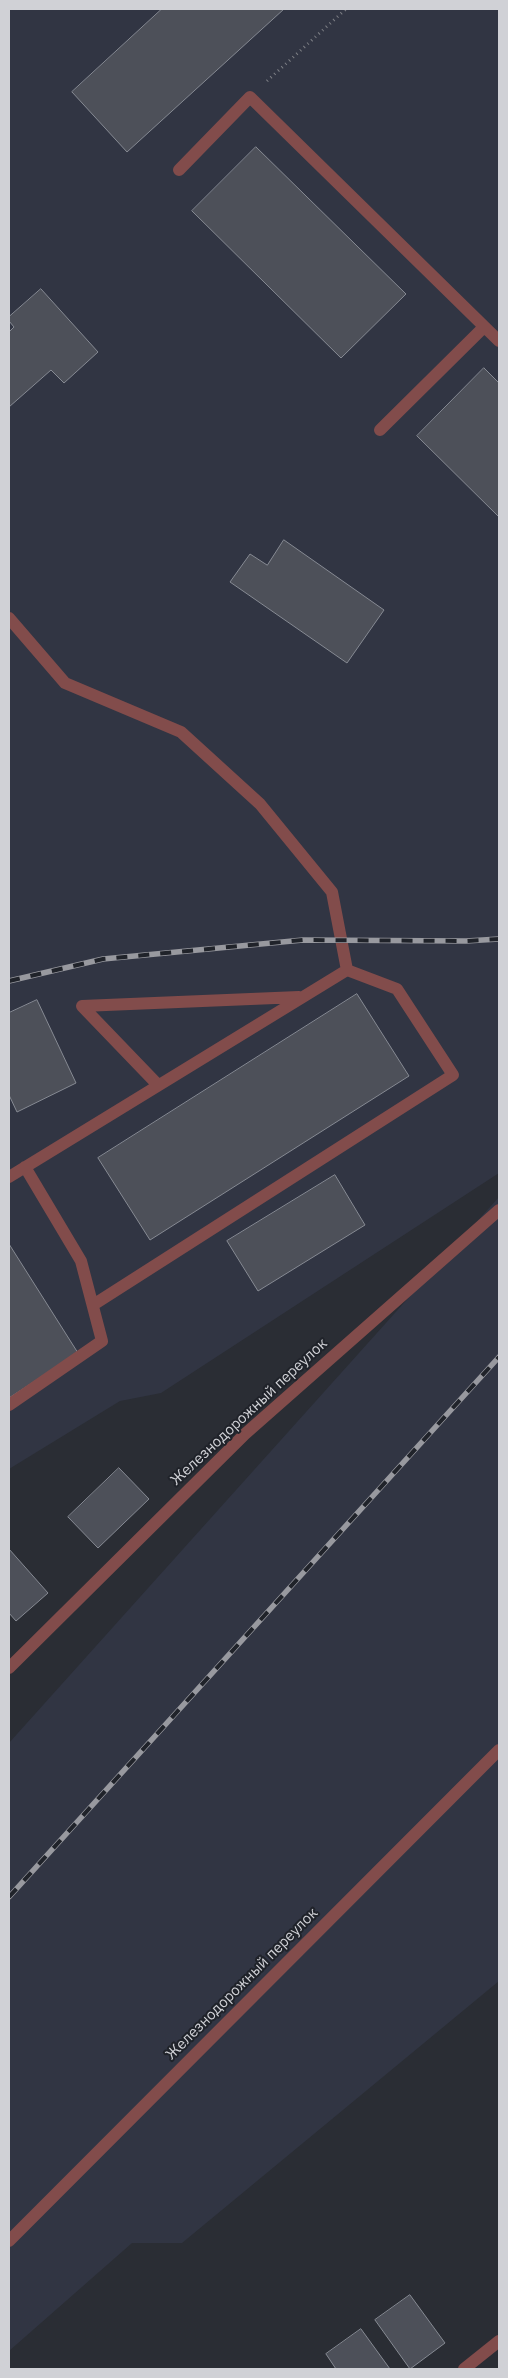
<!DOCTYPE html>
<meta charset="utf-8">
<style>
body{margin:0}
#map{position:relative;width:508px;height:2378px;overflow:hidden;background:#2a2d34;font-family:"IBM Plex Sans",sans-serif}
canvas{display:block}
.frame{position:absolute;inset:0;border:10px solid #d0d1d6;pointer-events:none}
</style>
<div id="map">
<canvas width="508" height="2378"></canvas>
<div class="frame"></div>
</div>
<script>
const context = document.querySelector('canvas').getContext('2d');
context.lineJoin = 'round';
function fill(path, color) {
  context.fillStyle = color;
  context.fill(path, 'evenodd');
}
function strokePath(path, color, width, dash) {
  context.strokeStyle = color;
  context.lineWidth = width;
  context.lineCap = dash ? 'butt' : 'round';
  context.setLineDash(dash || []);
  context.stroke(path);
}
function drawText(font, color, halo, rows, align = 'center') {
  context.font = font + ' "IBM Plex Sans",sans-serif';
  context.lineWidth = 4;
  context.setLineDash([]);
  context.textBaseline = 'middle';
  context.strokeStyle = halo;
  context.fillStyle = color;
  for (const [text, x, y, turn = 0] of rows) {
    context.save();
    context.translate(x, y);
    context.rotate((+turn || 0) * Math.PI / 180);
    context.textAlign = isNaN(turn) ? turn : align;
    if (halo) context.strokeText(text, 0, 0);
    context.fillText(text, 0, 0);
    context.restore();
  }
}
fill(new Path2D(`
 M 9,9 L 499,9 L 499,1173 L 161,1393 L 120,1401 L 9,1469 Z
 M 499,1197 L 499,1981 L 182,2243 L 132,2243 L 9,2351 L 9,1743 Z`), '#313543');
const building = new Path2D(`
 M 162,9 L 284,9 L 127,152 L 72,92 Z
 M 256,147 L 406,294 L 341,358 L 192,211 Z
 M 41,289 L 98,352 L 64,383 L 51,370 L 9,407 L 9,332 L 14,327 L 9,321 L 9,317 Z
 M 484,368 L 499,383 L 499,517 L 417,436 Z
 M 284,540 L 384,610 L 347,663 L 230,582 L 250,554 L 267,565 Z
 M 357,994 L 409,1076 L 150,1240 L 98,1158 Z
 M 37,1000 L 76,1083 L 17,1112 L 9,1095 L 9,1013 Z
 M 335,1175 L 365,1225 L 258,1291 L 227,1241 Z
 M 9,1244 L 78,1353 L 9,1398 Z
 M 119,1468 L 149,1499 L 98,1548 L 68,1517 Z
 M 9,1549 L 48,1593 L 16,1621 L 9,1613 Z
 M 410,2295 L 445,2343 L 410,2369 L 375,2320 Z
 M 361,2329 L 390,2369 L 336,2369 L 326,2354 Z`);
fill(building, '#4d5059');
strokePath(building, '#868a93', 1);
strokePath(new Path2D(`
 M 267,81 L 346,9`), '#7d7f85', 3, [1, 4]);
strokePath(new Path2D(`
 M 179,170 L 250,97 L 499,341
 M 380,430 L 484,327
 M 9,618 L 65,683 L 181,732 L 260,804 L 332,892 L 347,970 L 9,1177
 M 158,1085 L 82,1006 L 299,997
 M 93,1305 L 453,1075 L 397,989 L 347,970
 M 9,1405 L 102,1341 L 81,1261 L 25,1167
 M 9,2241 L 499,1750`), '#824c4b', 12);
strokePath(new Path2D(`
 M 9,1668 L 245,1434 L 499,1210
 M 464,2369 L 499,2341`), '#824c4b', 12);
const rail = new Path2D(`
 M 9,981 L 103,959 L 303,940 L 466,941 L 499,939
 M 9,1897 L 499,1357`);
strokePath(rail, '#98999f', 5.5);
strokePath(rail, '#20232a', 4, [11]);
drawText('15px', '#d0d1d6', '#20232a', [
 ["Железнодорожный переулок",249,1412,-43],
 ["Железнодорожный переулок",242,1984,-45]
]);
</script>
